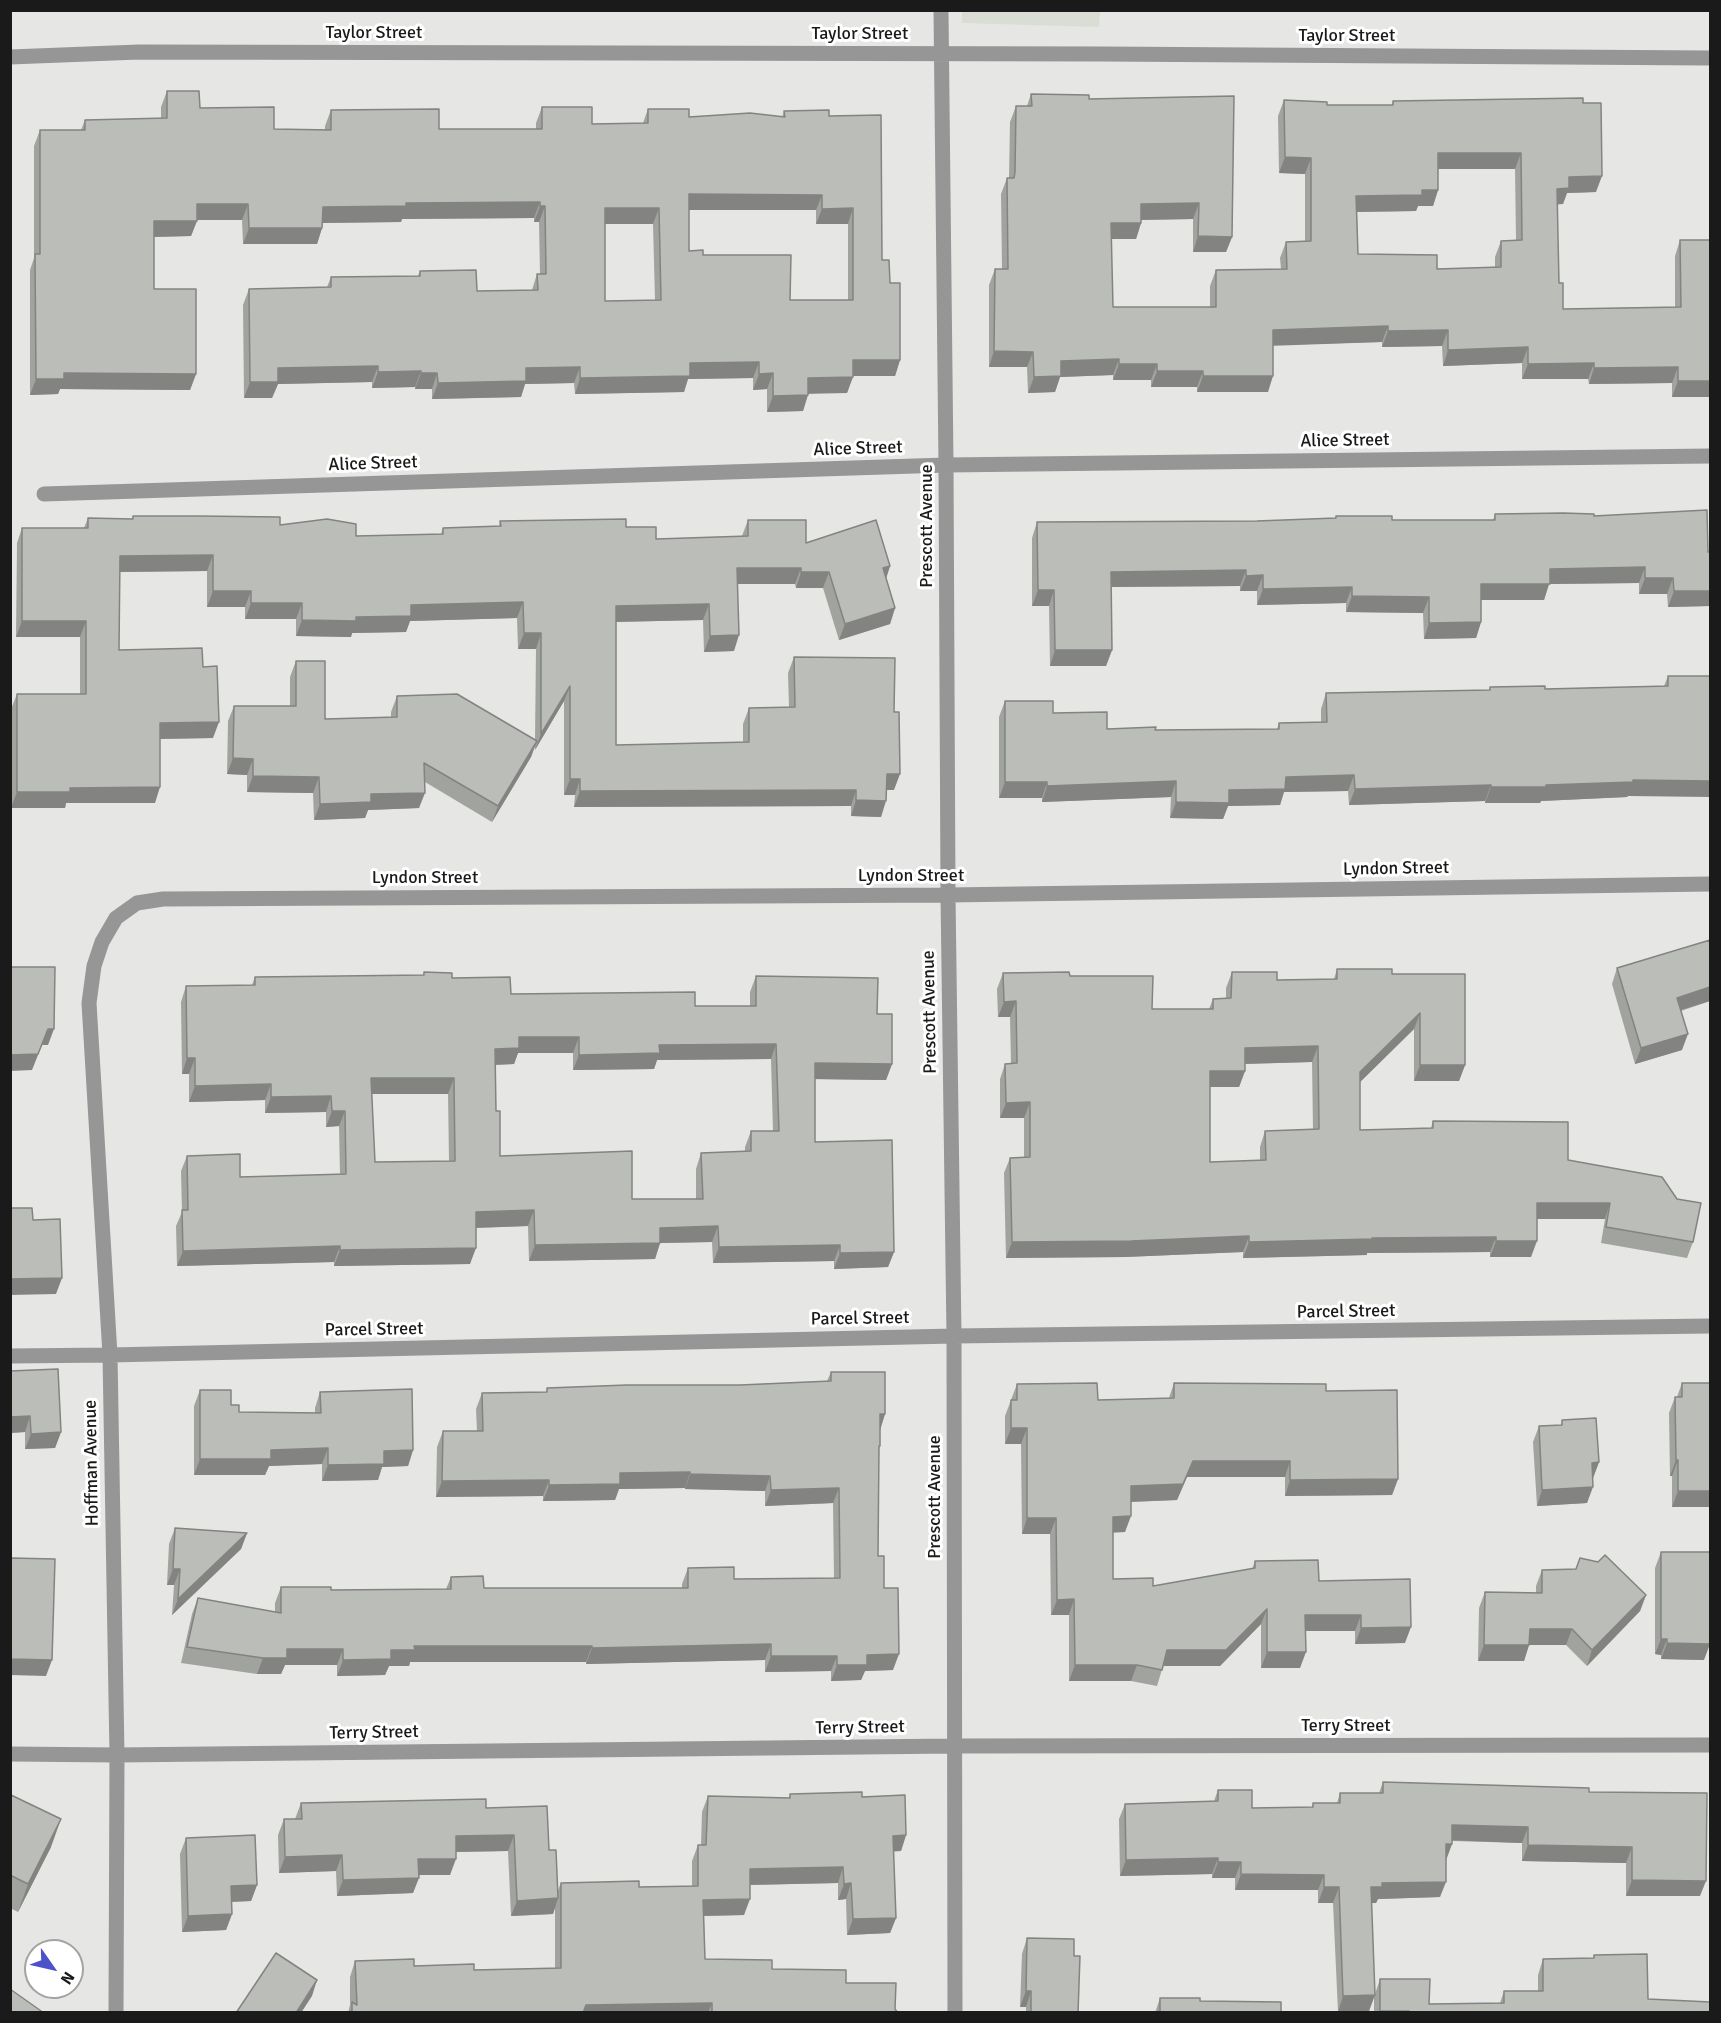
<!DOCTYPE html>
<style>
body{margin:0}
#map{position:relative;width:1721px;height:2023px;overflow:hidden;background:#e6e7e4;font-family:Signika,sans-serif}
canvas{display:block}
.frame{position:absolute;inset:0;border:12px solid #191a19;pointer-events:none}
.north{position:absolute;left:24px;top:1939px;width:60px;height:60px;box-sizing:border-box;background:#fff;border:2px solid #a3a3a3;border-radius:50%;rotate:124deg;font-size:16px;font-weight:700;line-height:24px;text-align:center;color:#191a19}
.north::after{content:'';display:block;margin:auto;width:21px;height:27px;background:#4c53c9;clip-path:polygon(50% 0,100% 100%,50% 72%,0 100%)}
</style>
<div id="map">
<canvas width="1721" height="2023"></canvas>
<div class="frame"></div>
<div class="north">N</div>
</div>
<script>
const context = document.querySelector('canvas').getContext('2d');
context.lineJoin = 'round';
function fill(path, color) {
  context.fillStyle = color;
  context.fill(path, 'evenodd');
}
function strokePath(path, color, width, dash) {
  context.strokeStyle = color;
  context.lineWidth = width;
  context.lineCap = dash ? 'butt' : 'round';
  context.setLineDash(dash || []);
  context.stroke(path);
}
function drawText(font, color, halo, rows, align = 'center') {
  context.font = font + ' Signika,sans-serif';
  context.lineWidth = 6;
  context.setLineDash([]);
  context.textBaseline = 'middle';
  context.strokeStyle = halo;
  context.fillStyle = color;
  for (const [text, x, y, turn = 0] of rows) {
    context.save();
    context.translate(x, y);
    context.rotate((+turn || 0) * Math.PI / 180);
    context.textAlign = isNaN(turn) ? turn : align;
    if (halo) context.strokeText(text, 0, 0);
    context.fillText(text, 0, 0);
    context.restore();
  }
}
fill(new Path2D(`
 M 962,11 L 1100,11 L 1099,27 L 962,23 Z`), '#d9ddd3');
strokePath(new Path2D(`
 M 941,10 L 946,465 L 948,895 L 954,1336 L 955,2012
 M 10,57 L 139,52 L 1102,54 L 1710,58
 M 44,494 L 946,465 L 1710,456
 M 10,1356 L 110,1355 L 954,1336 L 1710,1326
 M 10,1754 L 117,1755 L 954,1746 L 1710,1745
 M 116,2012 L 117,1755 L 110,1355 L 89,1003 L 94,966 L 102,942 L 116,918 L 137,903 L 163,899 L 948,895 L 1710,884`), '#959695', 15);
fill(new Path2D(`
 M 167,91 L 200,108 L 274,129 L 325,130 L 325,126 L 331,110 L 439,129 L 536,129 L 536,123 L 542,107 L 592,124 L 643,123 L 648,109 L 689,117 L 782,117 L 784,111 L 829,116 L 882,260 L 890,283 L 900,360 L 895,376 L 853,376 L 847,393 L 808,393 L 803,411 L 767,412 L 767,389 L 753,390 L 753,378 L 688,379 L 684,392 L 575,394 L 574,383 L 525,384 L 521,397 L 432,399 L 432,389 L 415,389 L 415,387 L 372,388 L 372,382 L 278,384 L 272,398 L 244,398 L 243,305 L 249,289 L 327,287 L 331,277 L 418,276 L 420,271 L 477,291 L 532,290 L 537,274 L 540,274 L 539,222 L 534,222 L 534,218 L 402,219 L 401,222 L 322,223 L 322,228 L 317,244 L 243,244 L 242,220 L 197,220 L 191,236 L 154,237 L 154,289 L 196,374 L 190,390 L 60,389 L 58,394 L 30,395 L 30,270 L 34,258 L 34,146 L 40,130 L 81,130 L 85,120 L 161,118 L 161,107 ZM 689,210 L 816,210 L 816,224 L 848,224 L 848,300 L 790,300 L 703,255 L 689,251 ZM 605,224 L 653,224 L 655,300 L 605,301 Z
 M 1031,94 L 1089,99 L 1234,96 L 1232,237 L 1226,252 L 1193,252 L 1193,219 L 1141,220 L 1141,223 L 1136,239 L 1111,239 L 1113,307 L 1210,307 L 1210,286 L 1216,270 L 1281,269 L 1280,258 L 1286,242 L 1305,241 L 1305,174 L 1279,173 L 1278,116 L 1284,100 L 1327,105 L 1392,105 L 1393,101 L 1583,103 L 1596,192 L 1567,193 L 1563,204 L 1557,204 L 1559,283 L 1563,309 L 1675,307 L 1675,256 L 1680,240 L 1710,397 L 1672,397 L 1672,383 L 1589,384 L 1588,379 L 1522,379 L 1522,363 L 1443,366 L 1442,346 L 1382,347 L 1382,342 L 1273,345 L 1268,392 L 1197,392 L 1197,387 L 1151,387 L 1151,380 L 1113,380 L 1113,375 L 1060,377 L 1055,392 L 1028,393 L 1027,367 L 989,367 L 989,285 L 995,269 L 1002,269 L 1001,194 L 1007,178 L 1009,178 L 1010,122 L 1016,106 L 1027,106 ZM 1438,169 L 1515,169 L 1516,240 L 1501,241 L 1495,257 L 1495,267 L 1437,269 L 1358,254 L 1357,212 L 1416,211 L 1418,206 L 1433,206 L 1438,190 Z
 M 1495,514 L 1594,516 L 1708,552 L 1710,552 L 1710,606 L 1668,607 L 1667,594 L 1639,594 L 1639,583 L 1549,584 L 1544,600 L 1481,600 L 1481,622 L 1476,638 L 1424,639 L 1423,613 L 1346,612 L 1346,603 L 1257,605 L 1257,591 L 1240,591 L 1240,586 L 1111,587 L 1112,650 L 1106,666 L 1050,666 L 1049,606 L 1032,606 L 1032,538 L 1037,522 L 1257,521 L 1335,518 L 1336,516 L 1392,520 L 1493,520 Z
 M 133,516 L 280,525 L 356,536 L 441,534 L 443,528 L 499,526 L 500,521 L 626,527 L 656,539 L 742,536 L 748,520 L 806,543 L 890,566 L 886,578 L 895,608 L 890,624 L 839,640 L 823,588 L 796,588 L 795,584 L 738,584 L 734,651 L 704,652 L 703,620 L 616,622 L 616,745 L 743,742 L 743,724 L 749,708 L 789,707 L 788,673 L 794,657 L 894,790 L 887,790 L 881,817 L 851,816 L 851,806 L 574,807 L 575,795 L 564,795 L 564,701 L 535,750 L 535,745 L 531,757 L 492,822 L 425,782 L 419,808 L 368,810 L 365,818 L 314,820 L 313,793 L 247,792 L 247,775 L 227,774 L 228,721 L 234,706 L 290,706 L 290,677 L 296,661 L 325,719 L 391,717 L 391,712 L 397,696 L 535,740 L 536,649 L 518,649 L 517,618 L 410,621 L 406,632 L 352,633 L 351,637 L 296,636 L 296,619 L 245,619 L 245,607 L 207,607 L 207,571 L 120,572 L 119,650 L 203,667 L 213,738 L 160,739 L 155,803 L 66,803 L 65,808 L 11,808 L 11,709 L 17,694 L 80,694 L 80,637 L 16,637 L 17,543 L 22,528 L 84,528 L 88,518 L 132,519 Z
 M 1668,676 L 1710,676 L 1627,797 L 1541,801 L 1540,803 L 1485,803 L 1485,801 L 1349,805 L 1348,791 L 1284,792 L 1280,805 L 1228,806 L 1223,819 L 1170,818 L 1171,797 L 1042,802 L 1042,798 L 999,798 L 999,717 L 1005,701 L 1107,729 L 1155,730 L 1277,729 L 1279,723 L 1321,722 L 1321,709 L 1326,693 L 1489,690 L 1490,687 L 1545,689 L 1664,686 Z
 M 1710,942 L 1710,1001 L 1681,1011 L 1682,1050 L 1635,1064 L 1612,984 L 1617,968 Z
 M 1337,969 L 1392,974 L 1465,1065 L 1459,1081 L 1414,1081 L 1414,1029 L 1360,1082 L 1360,1130 L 1431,1128 L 1433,1121 L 1568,1160 L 1693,1242 L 1687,1258 L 1601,1243 L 1605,1219 L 1537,1219 L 1531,1257 L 1490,1257 L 1490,1252 L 1367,1253 L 1367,1255 L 1243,1258 L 1243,1252 L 1125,1257 L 1006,1258 L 1004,1173 L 1010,1158 L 1024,1157 L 1024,1118 L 1000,1118 L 1000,1079 L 1005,1064 L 1011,1063 L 1010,1017 L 998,1017 L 997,989 L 1003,973 L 1070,976 L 1152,1009 L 1209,1009 L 1213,999 L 1226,999 L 1226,988 L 1232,972 L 1277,980 L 1334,979 ZM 1312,1062 L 1313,1130 L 1265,1131 L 1260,1147 L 1260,1161 L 1210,1162 L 1210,1087 L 1239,1087 L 1245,1071 L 1245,1064 Z
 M 424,972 L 452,978 L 511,994 L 695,1006 L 750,1006 L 750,992 L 756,976 L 877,1014 L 892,1064 L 886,1080 L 815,1079 L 815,1142 L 894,1252 L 888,1267 L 834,1269 L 834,1261 L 713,1263 L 712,1242 L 660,1243 L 655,1259 L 529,1261 L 528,1226 L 476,1228 L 470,1264 L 334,1266 L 334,1262 L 177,1266 L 176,1226 L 182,1212 L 181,1171 L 187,1156 L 240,1177 L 340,1175 L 339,1126 L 326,1127 L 326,1112 L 265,1113 L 265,1100 L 189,1102 L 189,1074 L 182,1074 L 181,1002 L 186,986 L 252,985 L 255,977 L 423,975 ZM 518,1053 L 573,1053 L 573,1070 L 654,1069 L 657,1060 L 771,1059 L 773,1131 L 751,1131 L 745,1147 L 745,1152 L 701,1153 L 696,1169 L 696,1199 L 632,1199 L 500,1156 L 496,1111 L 495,1065 L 514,1064 ZM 372,1094 L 448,1094 L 449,1161 L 375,1162 Z
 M 10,1371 L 61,1432 L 55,1448 L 25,1449 L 25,1432 L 10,1433 Z
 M 831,1372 L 885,1414 L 880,1430 L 879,1451 L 878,1556 L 884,1588 L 893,1670 L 865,1671 L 861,1680 L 831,1681 L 831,1671 L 765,1672 L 765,1660 L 586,1664 L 586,1662 L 410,1662 L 409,1666 L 389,1666 L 385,1675 L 337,1676 L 337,1665 L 285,1665 L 281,1674 L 257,1674 L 181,1663 L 192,1614 L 198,1598 L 275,1612 L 275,1603 L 281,1587 L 331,1590 L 446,1589 L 451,1577 L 484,1588 L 682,1588 L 682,1584 L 688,1568 L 734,1579 L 834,1578 L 833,1503 L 765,1506 L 765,1491 L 685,1489 L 685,1488 L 619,1489 L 615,1500 L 543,1501 L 543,1496 L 436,1497 L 437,1447 L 443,1431 L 477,1431 L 476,1409 L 482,1393 L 546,1392 L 547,1388 L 740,1385 L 827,1381 Z
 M 1174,1383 L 1326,1391 L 1398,1479 L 1392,1495 L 1285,1496 L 1285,1477 L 1187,1477 L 1177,1500 L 1131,1502 L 1125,1532 L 1113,1532 L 1113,1579 L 1153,1586 L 1252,1569 L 1255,1561 L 1319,1581 L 1405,1643 L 1355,1644 L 1355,1631 L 1305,1631 L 1300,1668 L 1261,1668 L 1261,1624 L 1220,1666 L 1163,1666 L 1157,1686 L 1131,1681 L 1069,1681 L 1069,1615 L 1051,1615 L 1050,1534 L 1022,1534 L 1021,1444 L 1005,1444 L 1005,1416 L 1017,1384 L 1098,1400 L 1169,1398 Z
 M 1682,1383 L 1710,1383 L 1710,1507 L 1672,1507 L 1672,1476 L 1670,1476 L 1669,1413 L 1675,1397 L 1677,1397 Z
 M 200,1390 L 231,1405 L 239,1412 L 315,1413 L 315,1408 L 320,1392 L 413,1450 L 408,1466 L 382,1467 L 378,1480 L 322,1481 L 322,1464 L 269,1466 L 265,1475 L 194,1475 L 194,1406 Z
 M 1562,1420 L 1599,1462 L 1593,1478 L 1592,1478 L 1587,1503 L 1537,1506 L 1533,1442 L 1539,1426 L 1561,1425 Z
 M 175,1528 L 247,1533 L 241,1549 L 172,1615 L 174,1585 L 167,1585 L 169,1544 Z
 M 1661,1552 L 1704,1660 L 1661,1659 L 1661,1655 L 1655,1654 L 1655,1568 Z
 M 1542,1570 L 1646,1595 L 1640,1611 L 1587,1666 L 1566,1645 L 1529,1645 L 1524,1661 L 1478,1661 L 1479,1608 L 1485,1592 L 1536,1593 L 1536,1586 Z
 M 1383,1782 L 1589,1792 L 1700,1896 L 1626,1896 L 1626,1863 L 1522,1861 L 1522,1843 L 1452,1841 L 1452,1844 L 1446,1860 L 1440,1897 L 1378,1899 L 1376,1903 L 1371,1903 L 1375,1994 L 1380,1979 L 1429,2004 L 1500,2003 L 1504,1991 L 1538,1991 L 1538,1975 L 1543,1959 L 1593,1958 L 1594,1955 L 1648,1999 L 1710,2013 L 1374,2013 L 1374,1996 L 1369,2011 L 1338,2012 L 1333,1903 L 1318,1903 L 1318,1890 L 1235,1890 L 1235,1878 L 1212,1878 L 1212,1874 L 1120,1876 L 1119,1819 L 1125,1804 L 1214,1801 L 1218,1790 L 1252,1808 L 1312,1807 L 1313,1803 L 1337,1803 L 1340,1793 L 1379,1793 Z
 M 790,1794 L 862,1797 L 906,1835 L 901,1851 L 893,1851 L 896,1918 L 890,1933 L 847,1935 L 846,1899 L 838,1900 L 838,1883 L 750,1885 L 744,1915 L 704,1916 L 705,1959 L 772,1969 L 846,1983 L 895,2009 L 898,2013 L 348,2013 L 350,2005 L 350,1977 L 355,1961 L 474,1970 L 555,1968 L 555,1908 L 553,1914 L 511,1916 L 508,1851 L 456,1852 L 450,1875 L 419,1875 L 413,1893 L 337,1896 L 336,1871 L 279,1873 L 278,1835 L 284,1819 L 295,1819 L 301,1803 L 486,1808 L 549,1850 L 558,1890 L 561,1883 L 639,1887 L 692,1886 L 692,1861 L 698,1845 L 701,1845 L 702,1812 L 708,1796 L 789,1798 Z
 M 10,1796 L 51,1847 L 18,1912 L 10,1908 Z
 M 186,1838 L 257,1885 L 251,1901 L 232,1902 L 232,1914 L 226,1930 L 182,1932 L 180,1854 Z
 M 1027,1938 L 1074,1956 L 1078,2013 L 1026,2013 L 1026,2007 L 1020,2007 L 1022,1954 Z
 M 1160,1998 L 1160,2013 L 1155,2013 Z`), '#a1a39f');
fill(new Path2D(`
 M 1438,153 L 1521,153 L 1515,169 L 1432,169 Z
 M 1285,157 L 1311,158 L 1305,174 L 1279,173 Z
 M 1602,176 L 1596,192 L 1567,193 L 1563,204 L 1551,205 L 1557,189 L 1569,177 Z
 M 1422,190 L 1438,190 L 1433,206 L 1418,206 L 1416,211 L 1351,212 L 1356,196 Z
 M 689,194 L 822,195 L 816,210 L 683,210 Z
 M 540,202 L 534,218 L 402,219 L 401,222 L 317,223 L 323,207 L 406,203 Z
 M 1199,203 L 1193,219 L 1135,220 L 1141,204 Z
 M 197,204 L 248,204 L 242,220 L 191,220 Z
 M 540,206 L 545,206 L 539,222 L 534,222 Z
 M 605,208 L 659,208 L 653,224 L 599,224 Z
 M 853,208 L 848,224 L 816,224 L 822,209 Z
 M 154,221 L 197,221 L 191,236 L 148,237 Z
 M 1111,223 L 1141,223 L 1136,239 L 1105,239 Z
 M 249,228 L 322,228 L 317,244 L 243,244 Z
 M 1198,236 L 1232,237 L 1226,252 L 1193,252 Z
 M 1388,326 L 1382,342 L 1267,346 L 1273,330 Z
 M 1448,330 L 1442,346 L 1382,347 L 1388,331 Z
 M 1528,347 L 1522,363 L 1443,366 L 1448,350 Z
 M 994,351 L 1033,352 L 1027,367 L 989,367 Z
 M 1119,359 L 1113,375 L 1060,377 L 1055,392 L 1028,393 L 1034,377 L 1061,361 Z
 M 853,360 L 900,360 L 895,376 L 847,376 Z
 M 759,362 L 753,378 L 688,379 L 684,392 L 575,394 L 580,378 L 690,363 Z
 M 1594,363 L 1588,379 L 1522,379 L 1528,364 Z
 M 1119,364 L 1157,364 L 1151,380 L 1113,380 Z
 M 378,366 L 372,382 L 278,384 L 272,398 L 244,398 L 250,382 L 278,368 Z
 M 580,367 L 574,383 L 525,384 L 521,397 L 432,399 L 438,383 L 526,368 Z
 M 1678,367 L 1672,383 L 1589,384 L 1594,368 Z
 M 421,371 L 415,387 L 372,388 L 378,372 Z
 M 1157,371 L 1203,371 L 1197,387 L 1151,387 Z
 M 64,373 L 196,374 L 190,390 L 60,389 L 58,394 L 30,395 L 36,379 Z
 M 421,373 L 437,373 L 432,389 L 415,389 Z
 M 773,373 L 767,389 L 753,390 L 759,374 Z
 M 1203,376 L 1273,376 L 1268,392 L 1197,392 Z
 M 853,377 L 847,393 L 802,394 L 808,378 Z
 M 1678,381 L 1710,381 L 1710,397 L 1672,397 Z
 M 808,395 L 803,411 L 767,412 L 773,396 Z
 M 213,555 L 207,571 L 114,572 L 120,556 Z
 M 890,566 L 885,582 L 883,568 Z
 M 1645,567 L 1639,583 L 1549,584 L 1544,600 L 1475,600 L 1481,584 L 1550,569 Z
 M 737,568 L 801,568 L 795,584 L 731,584 Z
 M 1246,570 L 1240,586 L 1105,587 L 1111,572 Z
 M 801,572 L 829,572 L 823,588 L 796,588 Z
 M 1263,575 L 1257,591 L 1240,591 L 1246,576 Z
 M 1645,578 L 1673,578 L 1667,594 L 1639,594 Z
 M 1352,587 L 1346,603 L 1257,605 L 1263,589 Z
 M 1038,590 L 1054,590 L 1049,606 L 1032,606 Z
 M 213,591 L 251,591 L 245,607 L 207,607 Z
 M 1674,591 L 1710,591 L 1710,606 L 1668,607 Z
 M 1352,596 L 1429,597 L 1423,613 L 1346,612 Z
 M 523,602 L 517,618 L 410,621 L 406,632 L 352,633 L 351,637 L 296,636 L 302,620 L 356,617 L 411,605 Z
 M 251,603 L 302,603 L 296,619 L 245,619 Z
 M 709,604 L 703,620 L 610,622 L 616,606 Z
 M 895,608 L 890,624 L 839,640 L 845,624 Z
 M 22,621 L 86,621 L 80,637 L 16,637 Z
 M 1481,622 L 1476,638 L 1424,639 L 1429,623 Z
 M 524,633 L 541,633 L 536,649 L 518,649 Z
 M 739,635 L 734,651 L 704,652 L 710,636 Z
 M 1055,650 L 1112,650 L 1106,666 L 1050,666 Z
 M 570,686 L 564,701 L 535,750 L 541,734 Z
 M 219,722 L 213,738 L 154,739 L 160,723 Z
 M 537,741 L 531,757 L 492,822 L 498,806 Z
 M 233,758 L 253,759 L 247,775 L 227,774 Z
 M 887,774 L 900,774 L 894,790 L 881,790 Z
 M 1354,775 L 1348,791 L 1284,792 L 1280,805 L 1228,806 L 1223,819 L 1170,818 L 1176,802 L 1286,777 Z
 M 253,776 L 319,777 L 313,793 L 247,792 Z
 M 570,779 L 580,779 L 575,795 L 564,795 Z
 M 1633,780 L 1710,781 L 1710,797 L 1628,796 L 1627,797 L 1541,801 L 1540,803 L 1485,803 L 1491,787 Z
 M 1176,781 L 1171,797 L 1042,802 L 1047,786 Z
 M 1005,782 L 1047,782 L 1042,798 L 999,798 Z
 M 1491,785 L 1485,801 L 1349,805 L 1355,789 Z
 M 160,787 L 155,803 L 66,803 L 65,808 L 11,808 L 17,792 L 70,788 Z
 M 856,790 L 851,806 L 574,807 L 580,791 Z
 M 425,793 L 419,808 L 368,810 L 365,818 L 314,820 L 320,804 L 371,794 Z
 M 856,800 L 886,801 L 881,817 L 851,816 Z
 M 1710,987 L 1710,1001 L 1671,1013 L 1677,998 Z
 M 1016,1001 L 1010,1017 L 998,1017 L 1004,1002 Z
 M 1420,1013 L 1414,1029 L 1354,1088 L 1360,1072 Z
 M 48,1029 L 54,1029 L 48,1045 L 42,1045 L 32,1070 L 10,1071 L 10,1055 Z
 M 1688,1034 L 1682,1050 L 1635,1064 L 1641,1048 Z
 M 519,1037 L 579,1037 L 573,1053 L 518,1053 L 514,1064 L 489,1065 L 495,1049 Z
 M 776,1044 L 771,1059 L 657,1060 L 654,1069 L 573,1070 L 579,1055 L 659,1045 Z
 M 1318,1046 L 1312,1062 L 1239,1064 L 1245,1048 Z
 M 187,1058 L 195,1058 L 189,1074 L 182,1074 Z
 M 815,1063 L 892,1064 L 886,1080 L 809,1079 Z
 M 1420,1065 L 1465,1065 L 1459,1081 L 1414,1081 Z
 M 1210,1071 L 1245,1071 L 1239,1087 L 1204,1087 Z
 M 371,1078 L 454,1078 L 448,1094 L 366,1094 Z
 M 271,1084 L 265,1100 L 189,1102 L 195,1086 Z
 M 331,1096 L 326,1112 L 265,1113 L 271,1097 Z
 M 1030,1102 L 1024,1118 L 1000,1118 L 1006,1103 Z
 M 332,1111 L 345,1111 L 339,1126 L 326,1127 Z
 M 1537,1203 L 1610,1203 L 1605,1219 L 1531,1219 Z
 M 534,1210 L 528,1226 L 470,1228 L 476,1212 Z
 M 718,1226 L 712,1242 L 660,1243 L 655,1259 L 529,1261 L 535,1245 L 660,1228 Z
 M 1249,1236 L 1243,1252 L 1125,1257 L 1006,1258 L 1012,1242 Z
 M 1496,1237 L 1490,1252 L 1367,1253 L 1367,1255 L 1243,1258 L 1249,1242 L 1372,1238 Z
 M 1496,1241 L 1537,1241 L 1531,1257 L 1490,1257 Z
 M 840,1245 L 834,1261 L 713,1263 L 719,1247 Z
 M 340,1246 L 334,1262 L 177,1266 L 183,1251 Z
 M 476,1248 L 470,1264 L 334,1266 L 340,1250 Z
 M 894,1252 L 888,1267 L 834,1269 L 840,1253 Z
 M 62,1278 L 56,1294 L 10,1295 L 10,1279 Z
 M 880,1414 L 885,1414 L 880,1430 Z
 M 30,1416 L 25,1432 L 10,1433 L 10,1417 Z
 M 1011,1428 L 1027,1428 L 1021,1444 L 1005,1444 Z
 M 61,1432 L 55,1448 L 25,1449 L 31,1434 Z
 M 328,1448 L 322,1464 L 269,1466 L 265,1475 L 194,1475 L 200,1459 L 271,1450 Z
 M 413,1450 L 408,1466 L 382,1467 L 378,1480 L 322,1481 L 328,1465 L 384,1451 Z
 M 1676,1460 L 1678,1460 L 1672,1476 L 1670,1476 Z
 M 1193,1461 L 1290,1461 L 1285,1477 L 1187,1477 L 1177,1500 L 1125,1502 L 1131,1486 Z
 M 1599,1462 L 1593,1478 L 1586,1478 L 1592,1463 Z
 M 690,1472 L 685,1488 L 619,1489 L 615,1500 L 543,1501 L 549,1485 L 620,1473 Z
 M 690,1474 L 770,1476 L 765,1491 L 685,1489 Z
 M 1398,1479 L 1392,1495 L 1285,1496 L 1290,1480 Z
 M 549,1480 L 543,1496 L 436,1497 L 442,1481 Z
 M 1593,1487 L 1587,1503 L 1537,1506 L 1542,1490 Z
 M 839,1488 L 833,1503 L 765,1506 L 771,1490 Z
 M 1678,1491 L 1710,1491 L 1710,1507 L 1672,1507 Z
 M 1131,1516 L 1125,1532 L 1107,1533 L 1113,1517 Z
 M 1027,1518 L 1056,1518 L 1050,1534 L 1022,1534 Z
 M 247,1533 L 241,1549 L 172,1615 L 178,1599 Z
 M 173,1569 L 180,1569 L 174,1585 L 167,1585 Z
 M 1646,1595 L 1640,1611 L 1587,1666 L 1592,1650 Z
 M 1074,1599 L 1069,1615 L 1051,1615 L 1057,1600 Z
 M 1267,1609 L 1261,1624 L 1220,1666 L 1161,1666 L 1167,1650 Z
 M 1305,1615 L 1361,1615 L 1355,1631 L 1299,1631 Z
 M 1411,1627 L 1405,1643 L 1355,1644 L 1361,1628 Z
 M 1530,1629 L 1572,1629 L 1566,1645 L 1529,1645 L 1524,1661 L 1478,1661 L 1484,1645 Z
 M 1661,1639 L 1667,1639 L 1661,1655 L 1655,1654 Z
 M 1667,1643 L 1710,1644 L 1704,1660 L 1661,1659 Z
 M 771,1644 L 765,1660 L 586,1664 L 592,1648 Z
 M 414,1646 L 592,1646 L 586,1662 L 410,1662 L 409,1666 L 389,1666 L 385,1675 L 337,1676 L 343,1660 Z
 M 287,1649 L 343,1649 L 337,1665 L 285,1665 L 281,1674 L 257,1674 L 263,1658 Z
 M 1267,1652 L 1306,1652 L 1300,1668 L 1261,1668 Z
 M 899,1654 L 893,1670 L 865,1671 L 861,1680 L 831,1681 L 837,1665 L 867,1655 Z
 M 771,1656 L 837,1656 L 831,1671 L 765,1672 Z
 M 10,1659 L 52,1660 L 46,1676 L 10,1675 Z
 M 1075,1665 L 1137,1665 L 1131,1681 L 1069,1681 Z
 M 61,1819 L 51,1847 L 18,1912 L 28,1884 Z
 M 1452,1825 L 1528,1827 L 1522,1843 L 1446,1840 Z
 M 514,1835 L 508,1851 L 450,1852 L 456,1836 Z
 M 906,1835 L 901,1851 L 887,1852 L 893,1836 Z
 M 1446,1844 L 1452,1844 L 1446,1860 Z
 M 1528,1845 L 1632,1847 L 1626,1863 L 1522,1861 Z
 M 342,1855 L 336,1871 L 279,1873 L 285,1857 Z
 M 1218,1858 L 1212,1874 L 1120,1876 L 1126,1860 Z
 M 418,1859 L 456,1859 L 450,1875 L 412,1875 Z
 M 1218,1862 L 1241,1862 L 1235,1878 L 1212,1878 Z
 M 843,1867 L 838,1883 L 744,1885 L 750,1869 Z
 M 1241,1874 L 1324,1875 L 1318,1890 L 1235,1890 Z
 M 419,1878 L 413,1893 L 337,1896 L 343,1880 Z
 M 1632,1880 L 1706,1881 L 1700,1896 L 1626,1896 Z
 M 1446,1882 L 1440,1897 L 1378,1899 L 1376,1903 L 1365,1903 L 1371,1887 L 1382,1883 Z
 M 851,1883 L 846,1899 L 838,1900 L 844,1884 Z
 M 257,1885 L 251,1901 L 226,1902 L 231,1886 Z
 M 1324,1887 L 1339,1887 L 1333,1903 L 1318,1903 Z
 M 558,1898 L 553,1914 L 511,1916 L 517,1901 Z
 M 750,1899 L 744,1915 L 698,1916 L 703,1900 Z
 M 232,1914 L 226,1930 L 182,1932 L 188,1916 Z
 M 896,1918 L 890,1933 L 847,1935 L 853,1919 Z
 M 317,1980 L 312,1996 L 301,2013 L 296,2013 Z
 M 1026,1991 L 1031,1991 L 1026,2007 L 1020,2007 Z
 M 1375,1995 L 1369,2011 L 1338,2012 L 1343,1996 Z
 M 712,2003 L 708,2013 L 583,2013 L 586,2005 Z
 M 1380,2011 L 1409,2011 L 1408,2013 L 1379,2013 Z`), '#838482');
const building = new Path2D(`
 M 167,91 L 199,91 L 200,108 L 274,107 L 274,129 L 331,130 L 331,110 L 439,109 L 439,129 L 542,129 L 542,107 L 592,107 L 592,124 L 648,123 L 648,109 L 689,109 L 689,117 L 750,113 L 785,117 L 784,111 L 829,110 L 829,116 L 881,115 L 882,260 L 889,260 L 890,283 L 900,283 L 900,360 L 853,360 L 853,377 L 808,378 L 808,395 L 773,396 L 773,373 L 759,374 L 759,362 L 690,363 L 690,376 L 580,378 L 580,367 L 526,368 L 526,381 L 438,383 L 437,373 L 421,373 L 421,371 L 378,372 L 378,366 L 278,368 L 278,382 L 250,382 L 249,289 L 331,287 L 331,277 L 420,276 L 420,271 L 476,270 L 477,291 L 538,290 L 537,274 L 546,274 L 545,206 L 540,206 L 540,202 L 406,203 L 406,206 L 323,207 L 322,228 L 249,228 L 248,204 L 197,204 L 197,221 L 154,221 L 154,289 L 196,289 L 196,374 L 64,373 L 64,379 L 36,379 L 35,254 L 40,254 L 40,130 L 85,130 L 85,120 L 167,118 ZM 689,194 L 822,195 L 822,209 L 853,208 L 853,300 L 790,300 L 791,255 L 703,255 L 703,250 L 689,251 ZM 605,208 L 659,208 L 661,300 L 605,301 Z
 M 1031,94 L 1089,95 L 1089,99 L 1234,96 L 1232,237 L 1198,236 L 1199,203 L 1141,204 L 1141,223 L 1111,223 L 1113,307 L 1216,307 L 1216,270 L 1287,269 L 1286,242 L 1311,241 L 1311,158 L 1285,157 L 1284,100 L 1327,102 L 1327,105 L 1393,105 L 1393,101 L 1583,98 L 1583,103 L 1601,103 L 1602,176 L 1569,177 L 1569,188 L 1557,189 L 1559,283 L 1563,283 L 1563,309 L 1681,307 L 1680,240 L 1710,240 L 1710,381 L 1678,381 L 1678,367 L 1594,368 L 1594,363 L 1528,364 L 1528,347 L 1448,350 L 1448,330 L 1388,331 L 1388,326 L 1273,330 L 1273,376 L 1203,376 L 1203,371 L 1157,371 L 1157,364 L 1119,364 L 1119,359 L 1061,361 L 1061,376 L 1034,377 L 1033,352 L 994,351 L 995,269 L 1008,269 L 1007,178 L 1014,178 L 1015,172 L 1016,106 L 1032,106 ZM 1438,153 L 1521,153 L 1522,240 L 1501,241 L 1501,267 L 1437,269 L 1437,255 L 1358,254 L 1356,196 L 1422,195 L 1422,190 L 1438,190 Z
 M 1707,510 L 1708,552 L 1710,552 L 1710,591 L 1674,591 L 1673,578 L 1645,578 L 1645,567 L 1550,569 L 1550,584 L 1481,584 L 1481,622 L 1429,623 L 1429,597 L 1352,596 L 1352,587 L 1263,589 L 1263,575 L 1246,576 L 1246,570 L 1111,572 L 1112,650 L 1055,650 L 1054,590 L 1038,590 L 1037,522 L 1257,521 L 1336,518 L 1336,516 L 1392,516 L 1392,520 L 1495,520 L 1495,514 L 1563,513 L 1594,514 L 1594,516 Z
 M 133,516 L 199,516 L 280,517 L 280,525 L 327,519 L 356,524 L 356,536 L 443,534 L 443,528 L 501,526 L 500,521 L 626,519 L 626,527 L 656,527 L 656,539 L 748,536 L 748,520 L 806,520 L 806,543 L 876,520 L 890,566 L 883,568 L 895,608 L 845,624 L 829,572 L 801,572 L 801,568 L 737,568 L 739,635 L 710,636 L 709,604 L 616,606 L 616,745 L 749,742 L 749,708 L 795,707 L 794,657 L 895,658 L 894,712 L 899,712 L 900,774 L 887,774 L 886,801 L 856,800 L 856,790 L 580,791 L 580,779 L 570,779 L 570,686 L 541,734 L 541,633 L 524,633 L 523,602 L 411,605 L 411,616 L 356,617 L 356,621 L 302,620 L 302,603 L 251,603 L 251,591 L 213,591 L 213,555 L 120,556 L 119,650 L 202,648 L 203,667 L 217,666 L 219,722 L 160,723 L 160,787 L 70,788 L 70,792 L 17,792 L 17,694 L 86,694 L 86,621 L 22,621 L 22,528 L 88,528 L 88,518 L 133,519 Z
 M 296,661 L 325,661 L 325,719 L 397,717 L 397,696 L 457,694 L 537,741 L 498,806 L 424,763 L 425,793 L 371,794 L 371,802 L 320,804 L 319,777 L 253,776 L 253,759 L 233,758 L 234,706 L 296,706 Z
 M 1668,676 L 1710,676 L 1710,781 L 1633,780 L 1633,782 L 1546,785 L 1546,787 L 1491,787 L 1491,785 L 1355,789 L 1354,775 L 1286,777 L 1285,789 L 1229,790 L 1229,803 L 1176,802 L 1176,781 L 1047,786 L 1047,782 L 1005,782 L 1005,701 L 1053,701 L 1053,713 L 1107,712 L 1107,729 L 1156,727 L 1155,730 L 1279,729 L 1279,723 L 1327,722 L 1326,693 L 1490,690 L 1490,687 L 1545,686 L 1545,689 L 1668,686 Z
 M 1710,940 L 1710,987 L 1677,998 L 1688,1034 L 1641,1048 L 1617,968 Z
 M 10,967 L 55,967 L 54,1029 L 48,1029 L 38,1054 L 10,1055 Z
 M 1337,969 L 1392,969 L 1392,974 L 1465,974 L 1465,1065 L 1420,1065 L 1420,1013 L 1360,1072 L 1360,1130 L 1433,1128 L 1433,1121 L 1568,1122 L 1568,1160 L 1662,1177 L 1677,1199 L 1701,1203 L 1693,1242 L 1606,1227 L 1610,1203 L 1537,1203 L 1537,1241 L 1496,1241 L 1496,1237 L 1372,1238 L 1372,1239 L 1249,1242 L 1249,1236 L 1131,1241 L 1012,1242 L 1010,1158 L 1030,1157 L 1030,1102 L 1006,1103 L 1005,1064 L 1017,1063 L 1016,1001 L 1004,1002 L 1003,973 L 1069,972 L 1070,976 L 1153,976 L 1152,1009 L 1213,1009 L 1213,999 L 1231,998 L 1232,972 L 1277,972 L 1277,980 L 1337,979 ZM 1318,1046 L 1319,1129 L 1265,1131 L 1266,1160 L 1210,1162 L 1210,1071 L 1245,1071 L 1245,1048 Z
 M 424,972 L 452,973 L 452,978 L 510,977 L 511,994 L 695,992 L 695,1006 L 756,1006 L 756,976 L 878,978 L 877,1014 L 892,1014 L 892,1064 L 815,1063 L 815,1142 L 892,1140 L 894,1252 L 840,1253 L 840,1245 L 719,1247 L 718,1226 L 660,1228 L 660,1243 L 535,1245 L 534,1210 L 476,1212 L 476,1248 L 340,1250 L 340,1246 L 183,1251 L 182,1210 L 188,1210 L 187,1156 L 240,1154 L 240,1177 L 346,1174 L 345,1111 L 332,1111 L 331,1096 L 271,1097 L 271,1084 L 195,1086 L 195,1058 L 187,1058 L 186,986 L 255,985 L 255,977 L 424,975 ZM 519,1037 L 579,1037 L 579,1055 L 660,1053 L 659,1045 L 776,1044 L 779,1131 L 751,1131 L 751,1151 L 701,1153 L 703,1199 L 632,1199 L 632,1151 L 500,1156 L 500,1111 L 496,1111 L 495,1049 L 519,1048 ZM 371,1078 L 454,1078 L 455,1161 L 375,1162 Z
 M 10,1208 L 32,1208 L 33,1220 L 60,1219 L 62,1278 L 10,1279 Z
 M 58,1369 L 61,1432 L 31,1434 L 30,1416 L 10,1417 L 10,1371 Z
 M 831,1372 L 885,1372 L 885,1414 L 880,1414 L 880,1446 L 879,1446 L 878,1556 L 884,1556 L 884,1588 L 898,1588 L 899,1654 L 867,1655 L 867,1665 L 837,1665 L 837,1656 L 771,1656 L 771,1644 L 592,1648 L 592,1646 L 414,1646 L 415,1650 L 391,1650 L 391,1659 L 343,1660 L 343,1649 L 287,1649 L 287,1658 L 263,1658 L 187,1647 L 198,1598 L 281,1613 L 281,1587 L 331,1587 L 331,1590 L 451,1589 L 451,1577 L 483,1576 L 484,1588 L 688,1588 L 688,1568 L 734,1567 L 734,1579 L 840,1578 L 839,1488 L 771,1490 L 770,1476 L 690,1474 L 690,1472 L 620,1473 L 620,1484 L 549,1485 L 549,1480 L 442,1481 L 443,1431 L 483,1431 L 482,1393 L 547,1392 L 547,1388 L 627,1385 L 740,1385 L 831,1381 Z
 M 1097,1383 L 1098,1400 L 1174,1398 L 1174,1383 L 1326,1384 L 1326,1391 L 1397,1390 L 1398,1479 L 1290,1480 L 1290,1461 L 1193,1461 L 1183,1484 L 1131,1486 L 1131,1516 L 1113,1517 L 1113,1579 L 1153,1578 L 1153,1586 L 1255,1568 L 1255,1561 L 1318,1560 L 1319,1581 L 1410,1579 L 1411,1627 L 1361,1628 L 1361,1615 L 1305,1615 L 1306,1652 L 1267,1652 L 1267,1609 L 1226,1650 L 1167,1650 L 1162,1670 L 1137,1665 L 1075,1665 L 1074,1599 L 1057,1600 L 1056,1518 L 1027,1518 L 1027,1428 L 1011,1428 L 1011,1400 L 1017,1400 L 1017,1384 Z
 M 1682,1383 L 1710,1383 L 1710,1491 L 1678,1491 L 1678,1460 L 1676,1460 L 1675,1397 L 1682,1397 Z
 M 412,1389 L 413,1450 L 384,1451 L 384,1464 L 328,1465 L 328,1448 L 271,1450 L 271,1459 L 200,1459 L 200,1390 L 231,1390 L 231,1405 L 239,1405 L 239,1412 L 321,1413 L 320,1392 Z
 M 1596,1418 L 1599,1462 L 1592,1463 L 1593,1487 L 1542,1490 L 1539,1426 L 1562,1425 L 1562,1420 Z
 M 175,1528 L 247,1533 L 178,1599 L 180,1569 L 173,1569 Z
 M 1661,1552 L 1710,1552 L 1710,1644 L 1667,1643 L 1667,1639 L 1661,1639 Z
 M 1605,1555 L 1646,1595 L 1592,1650 L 1572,1629 L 1530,1629 L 1529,1645 L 1484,1645 L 1485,1592 L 1542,1593 L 1542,1570 L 1576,1569 L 1580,1558 L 1598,1562 Z
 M 11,1558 L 55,1559 L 52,1660 L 10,1659 Z
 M 1383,1782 L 1589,1788 L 1589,1792 L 1707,1793 L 1706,1881 L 1632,1880 L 1632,1847 L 1528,1845 L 1528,1827 L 1452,1825 L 1452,1844 L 1446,1844 L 1446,1882 L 1382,1883 L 1382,1887 L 1371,1887 L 1375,1995 L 1343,1996 L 1339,1887 L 1324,1887 L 1324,1875 L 1241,1874 L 1241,1862 L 1218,1862 L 1218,1858 L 1126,1860 L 1125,1804 L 1218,1801 L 1218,1790 L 1252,1790 L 1252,1808 L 1313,1807 L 1313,1803 L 1340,1803 L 1340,1793 L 1383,1793 Z
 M 862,1792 L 862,1797 L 905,1795 L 906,1835 L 893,1836 L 896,1918 L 853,1919 L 851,1883 L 844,1884 L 843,1867 L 750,1869 L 750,1899 L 703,1900 L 705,1959 L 772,1960 L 772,1969 L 846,1970 L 846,1983 L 896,1983 L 895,2009 L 898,2013 L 712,2013 L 712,2003 L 586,2005 L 583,2013 L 352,2013 L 352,2002 L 357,2005 L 355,1961 L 414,1959 L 414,1966 L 474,1964 L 474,1970 L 561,1968 L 561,1883 L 639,1881 L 639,1887 L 698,1886 L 698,1845 L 706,1845 L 708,1796 L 790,1798 L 790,1794 Z
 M 11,1795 L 61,1819 L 28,1884 L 10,1875 Z
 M 486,1799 L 486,1808 L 547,1806 L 549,1850 L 556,1850 L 558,1898 L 517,1901 L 514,1835 L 456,1836 L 456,1859 L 418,1859 L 419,1878 L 343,1880 L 342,1855 L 285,1857 L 284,1819 L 302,1819 L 301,1803 Z
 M 255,1835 L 257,1885 L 231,1886 L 232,1914 L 188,1916 L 186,1838 Z
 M 1027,1938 L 1074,1939 L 1074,1956 L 1080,1956 L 1078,2013 L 1031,2013 L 1031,1991 L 1026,1991 Z
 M 276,1953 L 317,1980 L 296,2013 L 236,2013 Z
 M 1647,1954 L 1648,1999 L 1710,2002 L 1710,2013 L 1409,2013 L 1409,2011 L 1380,2011 L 1380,1979 L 1430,1979 L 1429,2004 L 1504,2003 L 1504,1991 L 1543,1991 L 1543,1959 L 1594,1958 L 1594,1955 Z
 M 10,1989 L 44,2013 L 10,2013 Z
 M 1160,1998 L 1200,1998 L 1200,2001 L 1281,2002 L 1281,2013 L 1160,2013 Z`);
fill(building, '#bbbdb9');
strokePath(building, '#838482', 1.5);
drawText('18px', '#191a19', '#fff', [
 ["Taylor Street",374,33],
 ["Taylor Street",860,34],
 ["Taylor Street",1347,36],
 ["Alice Street",1345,441,-1],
 ["Alice Street",858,449,-2],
 ["Alice Street",373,464,-2],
 ["Prescott Avenue",927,526,-90],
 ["Lyndon Street",1396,869,-1],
 ["Lyndon Street",911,876],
 ["Lyndon Street",425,878],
 ["Prescott Avenue",930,1012,-91],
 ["Parcel Street",1346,1312,-1],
 ["Parcel Street",860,1319,-1],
 ["Parcel Street",374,1330,-1],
 ["Hoffman Avenue",92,1463,-91],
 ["Prescott Avenue",935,1497,-90],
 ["Terry Street",1346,1726],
 ["Terry Street",860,1728,-1],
 ["Terry Street",374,1733,-1]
]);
</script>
